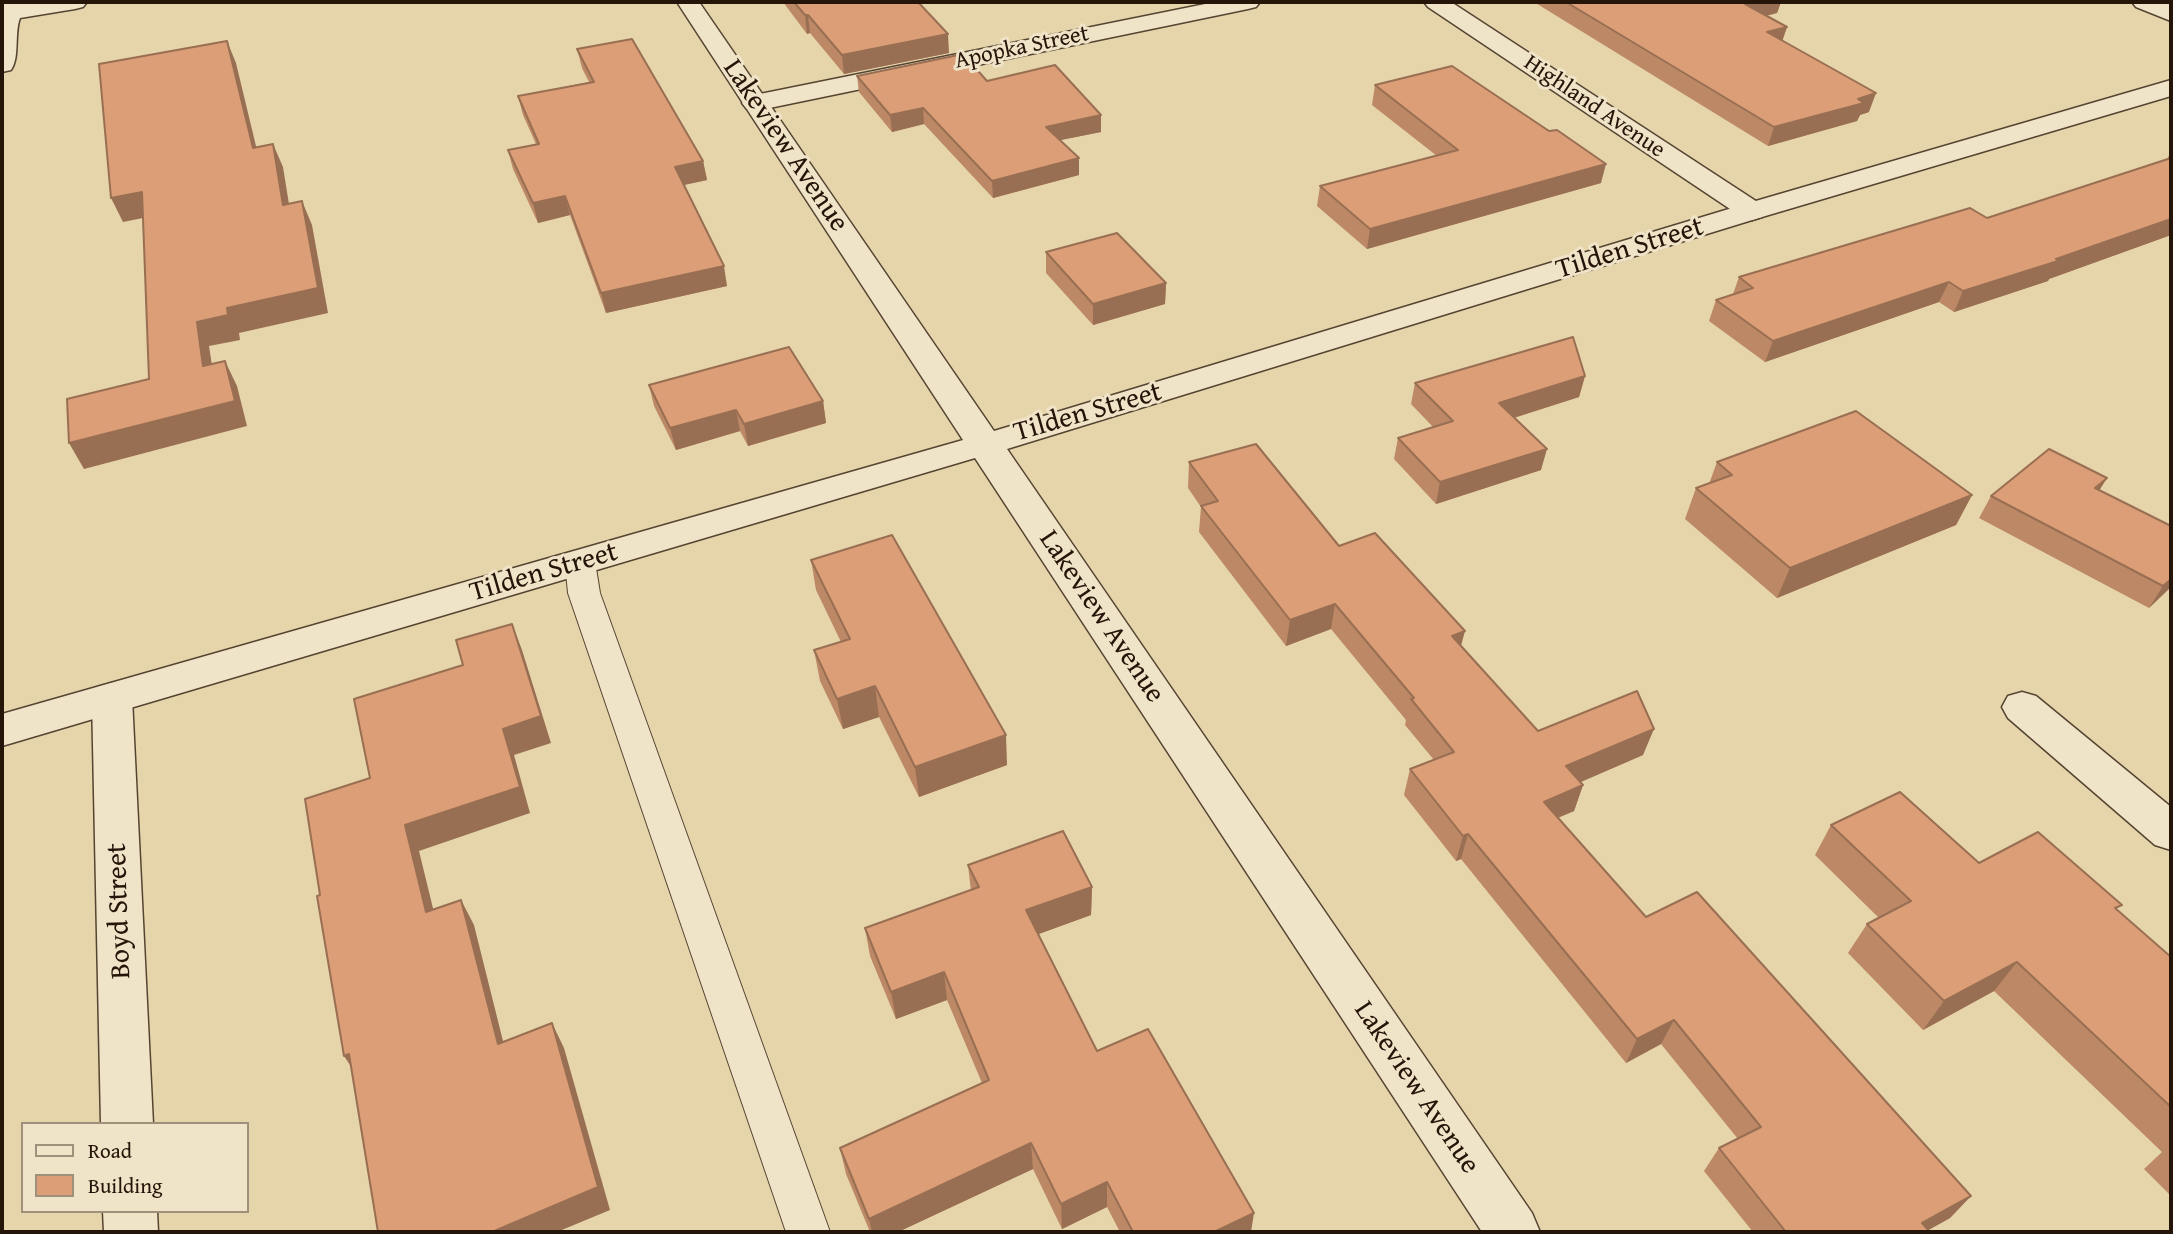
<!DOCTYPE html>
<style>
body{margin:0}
#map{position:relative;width:2173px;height:1234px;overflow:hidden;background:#e6d4ab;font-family:"Gentium Book Plus",serif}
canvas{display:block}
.frame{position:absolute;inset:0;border:4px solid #251408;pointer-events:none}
.legend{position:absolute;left:21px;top:1122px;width:228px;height:91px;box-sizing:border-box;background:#efe3c8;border:2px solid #9e907b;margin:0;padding:9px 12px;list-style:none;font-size:21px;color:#251408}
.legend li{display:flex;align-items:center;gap:14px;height:35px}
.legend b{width:35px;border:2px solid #9e907b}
</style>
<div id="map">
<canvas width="2173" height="1234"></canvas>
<div class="frame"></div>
<ul class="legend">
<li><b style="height:9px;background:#efe3c8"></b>Road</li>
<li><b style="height:19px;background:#db9e77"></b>Building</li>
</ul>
</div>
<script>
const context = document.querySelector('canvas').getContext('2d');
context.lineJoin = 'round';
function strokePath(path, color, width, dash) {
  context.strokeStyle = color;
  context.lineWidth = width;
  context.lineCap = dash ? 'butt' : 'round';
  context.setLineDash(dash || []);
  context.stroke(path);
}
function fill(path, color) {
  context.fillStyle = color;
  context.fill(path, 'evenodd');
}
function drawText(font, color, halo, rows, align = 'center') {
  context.font = font + ' "Gentium Book Plus",serif';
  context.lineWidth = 6;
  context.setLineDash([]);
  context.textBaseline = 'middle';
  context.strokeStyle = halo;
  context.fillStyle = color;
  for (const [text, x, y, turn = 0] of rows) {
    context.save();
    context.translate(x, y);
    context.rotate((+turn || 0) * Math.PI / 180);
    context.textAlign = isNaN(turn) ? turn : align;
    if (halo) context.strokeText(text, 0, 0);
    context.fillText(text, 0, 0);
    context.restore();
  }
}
const service = new Path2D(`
 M 580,552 L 591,555 L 595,562 L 600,593 L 830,1232 L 786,1232 L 568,593 L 565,562 L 569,555 Z`);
const minor = new Path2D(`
 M 3,2 L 87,2 L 83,7 L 75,9 L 20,18 C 14,34 20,57 11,70 L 2,72 Z
 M 1215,2 L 1260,2 L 1256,7 L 1248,9 L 755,111 L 746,108 L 742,103 L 746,98 L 755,95 Z
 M 1424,2 L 1451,2 L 1762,205 L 1766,211 L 1762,217 L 1752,220 L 1742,217 L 1428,7 Z
 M 2132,2 L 2163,2 L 2171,5 L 2171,21 L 2136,7 Z
 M 112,683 L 126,687 L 132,698 L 153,1124 L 101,1124 L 92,698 L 98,687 Z
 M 2022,692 L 2036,696 L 2171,807 L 2171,850 L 2155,845 L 2008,718 L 2002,707 L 2008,696 Z
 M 103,1211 L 157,1211 L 158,1232 L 104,1232 Z`);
const tertiary = new Path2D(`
 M 677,2 L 699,2 L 994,431 L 1742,205 L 2171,80 L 2171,96 L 1762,217 L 1007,449 L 1532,1213 L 1540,1232 L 1482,1232 L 975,458 L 2,746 L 2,714 L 963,440 Z`);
strokePath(service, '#554431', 2);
strokePath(minor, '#554431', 3);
strokePath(tertiary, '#554431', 3);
fill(service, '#efe3c8');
fill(minor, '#efe3c8');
fill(tertiary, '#efe3c8');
fill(new Path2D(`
 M 783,2 L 918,2 L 949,53 L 844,74 L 810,33 L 807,34 Z
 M 1534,2 L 1781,2 L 1777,13 L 1766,16 L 1787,27 L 1782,40 L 1869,112 L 1860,115 L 1857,121 L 1768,146 Z
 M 577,49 L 703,161 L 707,180 L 684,185 L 727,286 L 606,313 L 570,215 L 538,223 L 513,169 L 508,150 L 536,144 L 523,115 L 518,96 L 589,82 L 582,68 Z
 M 857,76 L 987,81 L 1101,115 L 1101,132 L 1060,140 L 1079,158 L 1079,175 L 993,198 L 924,124 L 892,132 L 859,92 Z
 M 1375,85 L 1601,183 L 1367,249 L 1317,206 L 1320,186 L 1437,156 L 1372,105 Z
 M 2171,152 L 2171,235 L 2049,279 L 2048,281 L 1954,312 L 1939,302 L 1765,362 L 1709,321 L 1716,300 L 1733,294 L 1739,277 L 1987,218 L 2167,159 Z
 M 1046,252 L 1166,283 L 1165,304 L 1093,325 L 1046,273 Z
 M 1585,376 L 1579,397 L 1514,418 L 1541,470 L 1436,504 L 1394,459 L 1398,438 L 1433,427 L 1411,404 L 1415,383 Z
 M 649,385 L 823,401 L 826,423 L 748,446 L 740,431 L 676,450 L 654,406 Z
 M 1189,462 L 1339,546 L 1461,646 L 1538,731 L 1643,755 L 1580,782 L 1583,785 L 1574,811 L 1558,818 L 1646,917 L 1971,1196 L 1950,1218 L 1928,1230 L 1930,1232 L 1753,1232 L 1704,1171 L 1719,1148 L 1738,1139 L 1661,1044 L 1626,1063 L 1461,859 L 1456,861 L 1404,795 L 1410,769 L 1434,760 L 1405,725 L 1406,720 L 1331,629 L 1286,646 L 1199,532 L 1201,507 L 1188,488 Z
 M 1717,462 L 1972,495 L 1956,525 L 1777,598 L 1685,519 L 1696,488 L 1709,484 Z
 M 2107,478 L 2099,490 L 2171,587 L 2149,608 L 1979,518 L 1991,496 Z
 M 811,560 L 1007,765 L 919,797 L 879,717 L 843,729 L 820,681 L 814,650 L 841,642 L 816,590 Z
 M 1831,825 L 1979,863 L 2117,910 L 2171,957 L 2171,1196 L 2144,1169 L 2162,1152 L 1994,991 L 1923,1030 L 1848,953 L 1867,924 L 1879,918 L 1815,855 Z
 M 968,865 L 1092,887 L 1091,915 L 1038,934 L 1097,1051 L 1251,1232 L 1120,1232 L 1107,1207 L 1062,1229 L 1033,1169 L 898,1232 L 870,1232 L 846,1174 L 840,1148 L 982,1083 L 947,1000 L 896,1019 L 870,956 L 865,928 L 971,891 Z`), '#bc8866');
fill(new Path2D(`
 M 1756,2 L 1781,2 L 1777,13 L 1740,22 L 1745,4 Z
 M 805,15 L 808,15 L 810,33 L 807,34 Z
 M 1787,27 L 1781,45 L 1767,32 Z
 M 948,34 L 949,53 L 844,74 L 842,55 Z
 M 227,41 L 236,63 L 262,171 L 253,148 Z
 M 1876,93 L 1869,112 L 1860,115 L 1857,121 L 1768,146 L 1774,127 Z
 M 923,108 L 924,124 L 892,132 L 890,115 Z
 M 1101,115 L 1101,132 L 1046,143 L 1046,127 Z
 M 273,144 L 283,167 L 293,229 L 283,205 Z
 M 1079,158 L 1079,175 L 993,198 L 992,181 Z
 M 703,161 L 707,180 L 679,186 L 675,167 Z
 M 1606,164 L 1601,183 L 1367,249 L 1370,229 Z
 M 142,192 L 153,216 L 123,222 L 111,198 Z
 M 565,196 L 570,215 L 538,223 L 533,203 Z
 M 302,201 L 312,225 L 328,313 L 239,333 L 240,340 L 209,346 L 216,391 L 203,366 L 197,322 L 227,308 Z
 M 2171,219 L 2171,235 L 2049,279 L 2048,281 L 1954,312 L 1963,291 Z
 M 724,266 L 727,286 L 606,313 L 601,293 Z
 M 1949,282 L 1939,302 L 1765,362 L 1773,341 Z
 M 1166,283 L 1165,304 L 1093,325 L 1093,304 Z
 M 225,361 L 237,386 L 247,426 L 84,469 L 69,443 Z
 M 1585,376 L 1579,397 L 1494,424 L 1499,403 Z
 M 823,401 L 826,423 L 748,446 L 744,424 Z
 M 736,410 L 740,431 L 676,450 L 670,428 Z
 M 1547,449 L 1541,470 L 1436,504 L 1440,482 Z
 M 2107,478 L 2094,499 L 2095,488 Z
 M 1972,495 L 1956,525 L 1777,598 L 1790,568 Z
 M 2171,579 L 2171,587 L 2149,608 L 2163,586 Z
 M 1335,604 L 1331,629 L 1286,646 L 1290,620 Z
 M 512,624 L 522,650 L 551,743 L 514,755 L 530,813 L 419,851 L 440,937 L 426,912 L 405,825 L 503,729 Z
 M 1465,631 L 1458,657 L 1452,636 Z
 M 875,686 L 879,717 L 843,729 L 837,699 Z
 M 1654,729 L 1643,755 L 1558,792 L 1566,766 Z
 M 1006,735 L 1007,765 L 919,797 L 915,767 Z
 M 1583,785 L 1574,811 L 1535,827 L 1544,802 Z
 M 1468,834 L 1461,859 L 1456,861 L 1463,836 Z
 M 1092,887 L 1091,915 L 1028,938 L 1026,910 Z
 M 461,900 L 474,925 L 510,1069 L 498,1044 Z
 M 2017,962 L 1994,991 L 1923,1030 L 1944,1001 Z
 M 944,972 L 947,1000 L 896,1019 L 891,992 Z
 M 1674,1020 L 1661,1044 L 1626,1063 L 1637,1039 Z
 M 552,1023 L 564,1048 L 610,1210 L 557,1232 L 492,1232 Z
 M 349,1054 L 360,1080 L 344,1056 Z
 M 1031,1143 L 1033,1169 L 898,1232 L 872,1232 L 869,1219 Z
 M 1107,1182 L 1107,1207 L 1062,1229 L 1061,1204 Z
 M 1971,1196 L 1950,1218 L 1925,1232 L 1922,1223 Z
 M 1254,1213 L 1251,1232 L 1214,1232 Z`), '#996f53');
const building = new Path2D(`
 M 794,2 L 918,2 L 948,34 L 842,55 L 808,15 L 805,15 Z
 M 1566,2 L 1756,2 L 1745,4 L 1787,27 L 1767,32 L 1876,93 L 1858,99 L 1864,103 L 1774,127 Z
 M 632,39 L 703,161 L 675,167 L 724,266 L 601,293 L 565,196 L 533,203 L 508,150 L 539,144 L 518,96 L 594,82 L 577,49 Z
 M 227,41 L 253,148 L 273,144 L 283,205 L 302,201 L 318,288 L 227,308 L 228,315 L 197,322 L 203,366 L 225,361 L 235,401 L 69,443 L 67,399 L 149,379 L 142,192 L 111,198 L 99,64 Z
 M 963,54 L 987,81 L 1055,65 L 1101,115 L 1046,127 L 1079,158 L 992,181 L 923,108 L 890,115 L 857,76 Z
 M 1452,66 L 1549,131 L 1557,130 L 1606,164 L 1370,229 L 1320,186 L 1458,150 L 1375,85 Z
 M 2171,158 L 2171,219 L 2056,259 L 2058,261 L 1963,291 L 1949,282 L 1773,341 L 1716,300 L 1753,288 L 1739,277 L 1970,208 L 1987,218 Z
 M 1117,233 L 1166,283 L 1093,304 L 1046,252 Z
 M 1573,337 L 1585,376 L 1499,403 L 1547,449 L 1440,482 L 1398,438 L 1453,421 L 1415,383 Z
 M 789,347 L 823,401 L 744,424 L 736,410 L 670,428 L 649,385 Z
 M 1856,411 L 1972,495 L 1790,568 L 1696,488 L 1732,475 L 1717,462 Z
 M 1256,444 L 1339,546 L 1375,533 L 1465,631 L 1452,636 L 1538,731 L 1637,691 L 1654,729 L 1566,766 L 1583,785 L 1544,802 L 1646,917 L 1697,892 L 1971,1196 L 1922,1223 L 1930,1232 L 1786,1232 L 1719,1148 L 1761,1127 L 1674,1020 L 1637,1039 L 1468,834 L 1463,836 L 1410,769 L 1454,752 L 1411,699 L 1414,698 L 1335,604 L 1290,620 L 1201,506 L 1218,501 L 1189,462 Z
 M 2049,449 L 2107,478 L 2095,488 L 2171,526 L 2171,579 L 2163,586 L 1991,496 Z
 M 892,535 L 1006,735 L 915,767 L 875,686 L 837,699 L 814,650 L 850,639 L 811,560 Z
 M 512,624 L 541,716 L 503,729 L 520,787 L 405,825 L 426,912 L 461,900 L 498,1044 L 552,1023 L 598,1187 L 492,1232 L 378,1232 L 349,1054 L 344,1056 L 317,896 L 320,895 L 305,799 L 370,778 L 354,699 L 463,665 L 456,640 Z
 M 1900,792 L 1979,863 L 2038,832 L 2122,905 L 2115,908 L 2171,957 L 2171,1107 L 2017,962 L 1944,1001 L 1867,924 L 1911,901 L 1831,825 Z
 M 1063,831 L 1092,887 L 1026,910 L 1097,1051 L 1148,1029 L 1254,1213 L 1214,1232 L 1133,1232 L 1107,1182 L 1061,1204 L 1031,1143 L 869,1219 L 840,1148 L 989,1080 L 944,972 L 891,992 L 865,928 L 979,887 L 968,865 Z`);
fill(building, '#db9e77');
strokePath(building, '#996f53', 2);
drawText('23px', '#251408', '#efe3c8', [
 ["Apopka Street",1022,48,-12],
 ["Highland Avenue",1594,107,34]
]);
drawText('28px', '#251408', '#efe3c8', [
 ["Lakeview Avenue",785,146,56],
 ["Tilden Street",1630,249,-17],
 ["Tilden Street",1088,413,-16],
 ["Tilden Street",544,573,-16],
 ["Lakeview Avenue",1101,617,56],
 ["Boyd Street",120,911,-92],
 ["Lakeview Avenue",1416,1088,56]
]);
</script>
